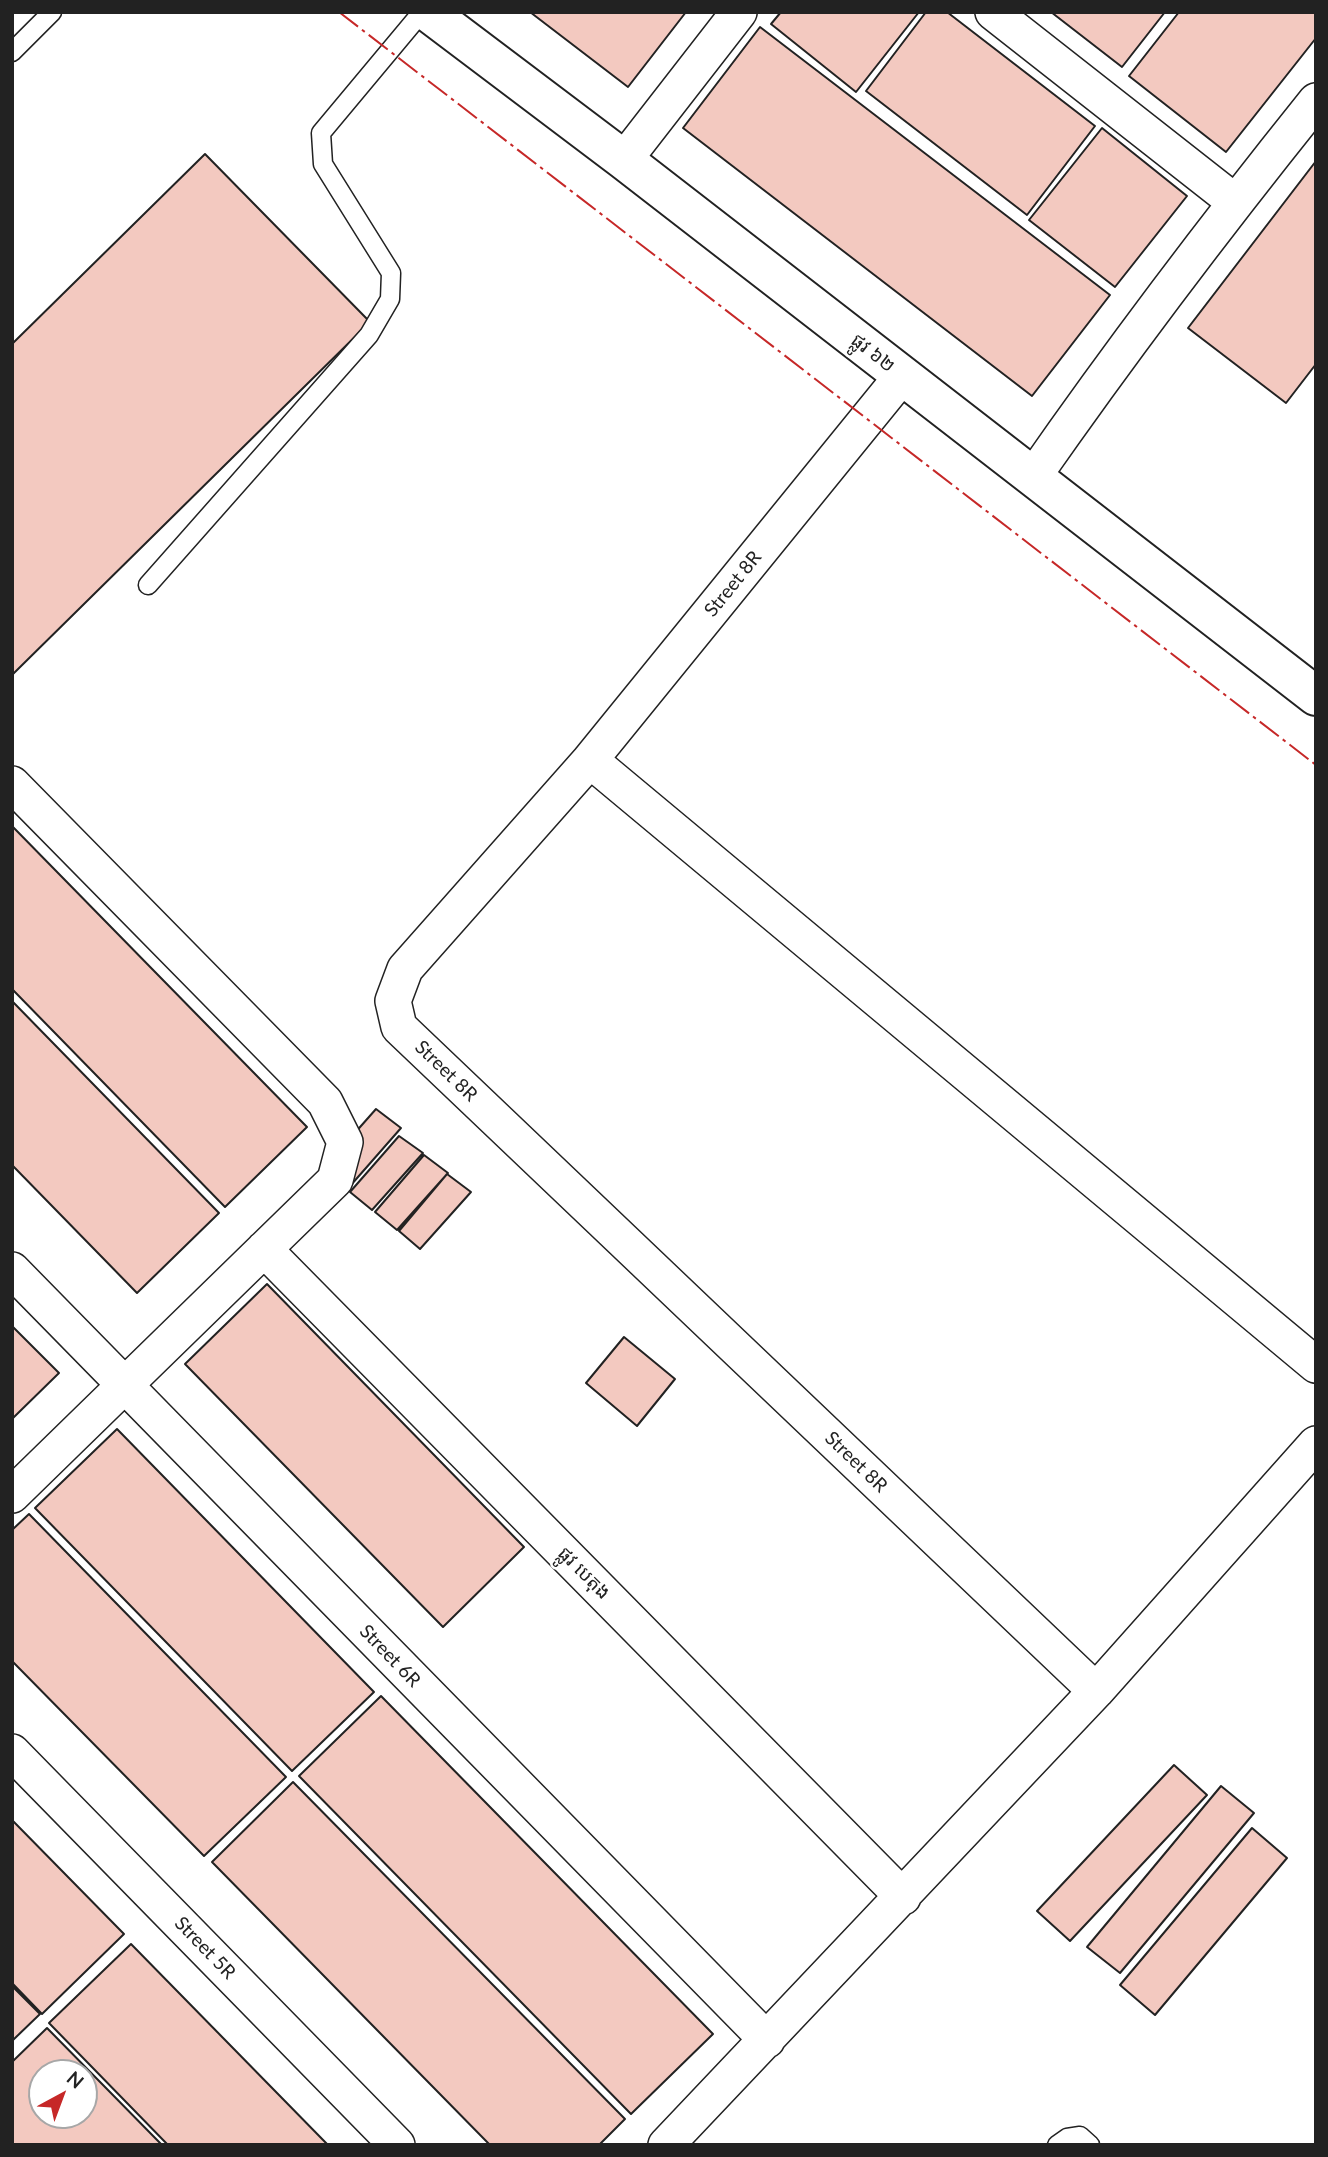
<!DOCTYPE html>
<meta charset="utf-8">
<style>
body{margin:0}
#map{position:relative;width:1328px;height:2157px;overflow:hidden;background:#fff;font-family:Lato,sans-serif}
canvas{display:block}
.frame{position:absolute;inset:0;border:14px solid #222;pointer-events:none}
.north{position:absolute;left:28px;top:2059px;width:70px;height:70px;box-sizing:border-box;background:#fff;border:2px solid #a7a7a7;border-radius:50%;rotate:41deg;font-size:19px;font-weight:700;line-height:28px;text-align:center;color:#222}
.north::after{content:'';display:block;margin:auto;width:24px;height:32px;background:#c62828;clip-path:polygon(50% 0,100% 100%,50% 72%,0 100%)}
</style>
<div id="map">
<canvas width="1328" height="2157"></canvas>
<div class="frame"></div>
<div class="north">N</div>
</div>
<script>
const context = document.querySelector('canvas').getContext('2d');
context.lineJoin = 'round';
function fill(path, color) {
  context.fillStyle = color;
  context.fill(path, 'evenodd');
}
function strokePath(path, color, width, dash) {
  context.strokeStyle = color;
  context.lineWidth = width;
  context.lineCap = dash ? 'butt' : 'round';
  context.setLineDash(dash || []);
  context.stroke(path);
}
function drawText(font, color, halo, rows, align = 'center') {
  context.font = font + ' Lato,"Noto Sans Khmer",sans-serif';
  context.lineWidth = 5;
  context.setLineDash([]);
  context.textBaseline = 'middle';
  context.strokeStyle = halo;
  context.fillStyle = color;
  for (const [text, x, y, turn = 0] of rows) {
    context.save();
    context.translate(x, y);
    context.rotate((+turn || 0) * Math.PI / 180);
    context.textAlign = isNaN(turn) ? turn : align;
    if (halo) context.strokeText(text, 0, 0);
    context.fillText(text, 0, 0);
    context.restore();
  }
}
const building = new Path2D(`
 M 530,12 L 686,12 L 628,87 Z
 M 781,12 L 919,12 L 856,92 L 771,24 Z
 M 926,12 L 947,12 L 1095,126 L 1027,215 L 866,91 Z
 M 1051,12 L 1165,12 L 1122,67 Z
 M 1179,12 L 1316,12 L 1316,38 L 1226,152 L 1129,76 Z
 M 760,27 L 1110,295 L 1032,396 L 683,128 Z
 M 1102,128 L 1187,196 L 1115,287 L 1029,220 Z
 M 205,154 L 370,322 L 12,675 L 12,344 Z
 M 1316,161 L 1316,364 L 1286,403 L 1188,328 Z
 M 12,826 L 307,1127 L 225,1207 L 12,989 Z
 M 12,1001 L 219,1213 L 137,1293 L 12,1165 Z
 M 376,1109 L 401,1128 L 351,1185 L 353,1135 Z
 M 399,1136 L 423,1153 L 372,1210 L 350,1192 Z
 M 424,1155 L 448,1173 L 397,1230 L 375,1212 Z
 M 447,1174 L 471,1192 L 420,1249 L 399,1231 Z
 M 267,1284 L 524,1547 L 443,1627 L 185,1364 Z
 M 12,1326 L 59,1373 L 12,1419 Z
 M 624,1337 L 675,1379 L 637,1426 L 586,1383 Z
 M 117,1429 L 374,1692 L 292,1771 L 35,1508 Z
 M 29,1514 L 286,1777 L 204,1856 L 12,1661 L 12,1530 Z
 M 381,1696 L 713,2034 L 631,2114 L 299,1776 Z
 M 1174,1765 L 1207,1795 L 1070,1941 L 1037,1911 Z
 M 293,1782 L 625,2119 L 599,2145 L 490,2145 L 212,1862 Z
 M 1221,1786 L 1254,1813 L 1120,1973 L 1087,1947 Z
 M 12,1820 L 124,1934 L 42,2014 L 12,1983 Z
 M 1252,1828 L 1287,1858 L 1155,2015 L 1120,1985 Z
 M 131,1944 L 328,2145 L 168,2145 L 49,2023 Z
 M 12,1986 L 40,2014 L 12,2041 Z
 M 47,2028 L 162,2145 L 12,2145 L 12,2062 ZM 42,2073 L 84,2073 L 84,2115 L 42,2115 Z`);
fill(building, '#f3c9c0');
strokePath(building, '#222', 2);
const service = new Path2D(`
 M 12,52 L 52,12
 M 148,585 L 369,335 L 390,299 L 391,273 L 323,164 L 321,133 L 422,12
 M 1057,2145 L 1067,2138 L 1080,2136 L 1090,2145`);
const minor = new Path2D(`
 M 993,12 L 1235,202
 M 624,160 L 739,12
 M 902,376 L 590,760 L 405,969 L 393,1001 L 399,1027 L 1096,1691
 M 1033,477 C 1123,348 1218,223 1316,101
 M 590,760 L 1316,1365
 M 12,784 L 325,1102 L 345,1142 L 335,1180 L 12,1495
 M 264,1249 L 903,1897
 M 12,1270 L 767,2040
 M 12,1752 L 397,2145
 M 666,2145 L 1096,1691 L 1316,1444`);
const tertiary = new Path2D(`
 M 428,12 L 624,160 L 1316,696`);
strokePath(service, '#222', 21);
strokePath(minor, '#222', 38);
strokePath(tertiary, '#222', 42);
strokePath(service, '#fff', 18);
strokePath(minor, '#fff', 35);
strokePath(tertiary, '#fff', 38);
strokePath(new Path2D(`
 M 339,12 L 1316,765`), '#c62828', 2, [24, 5, 3.5, 5]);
drawText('19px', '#222', '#fff', [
 ["ផ្លូវ ៦២",873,353,38],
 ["Street 8R",733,584,-51],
 ["Street 8R",446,1071,44],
 ["Street 8R",856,1462,44],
 ["ផ្លូវ បេតុង",584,1573,45],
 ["Street 6R",390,1656,46],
 ["Street 5R",205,1948,46]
]);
</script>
